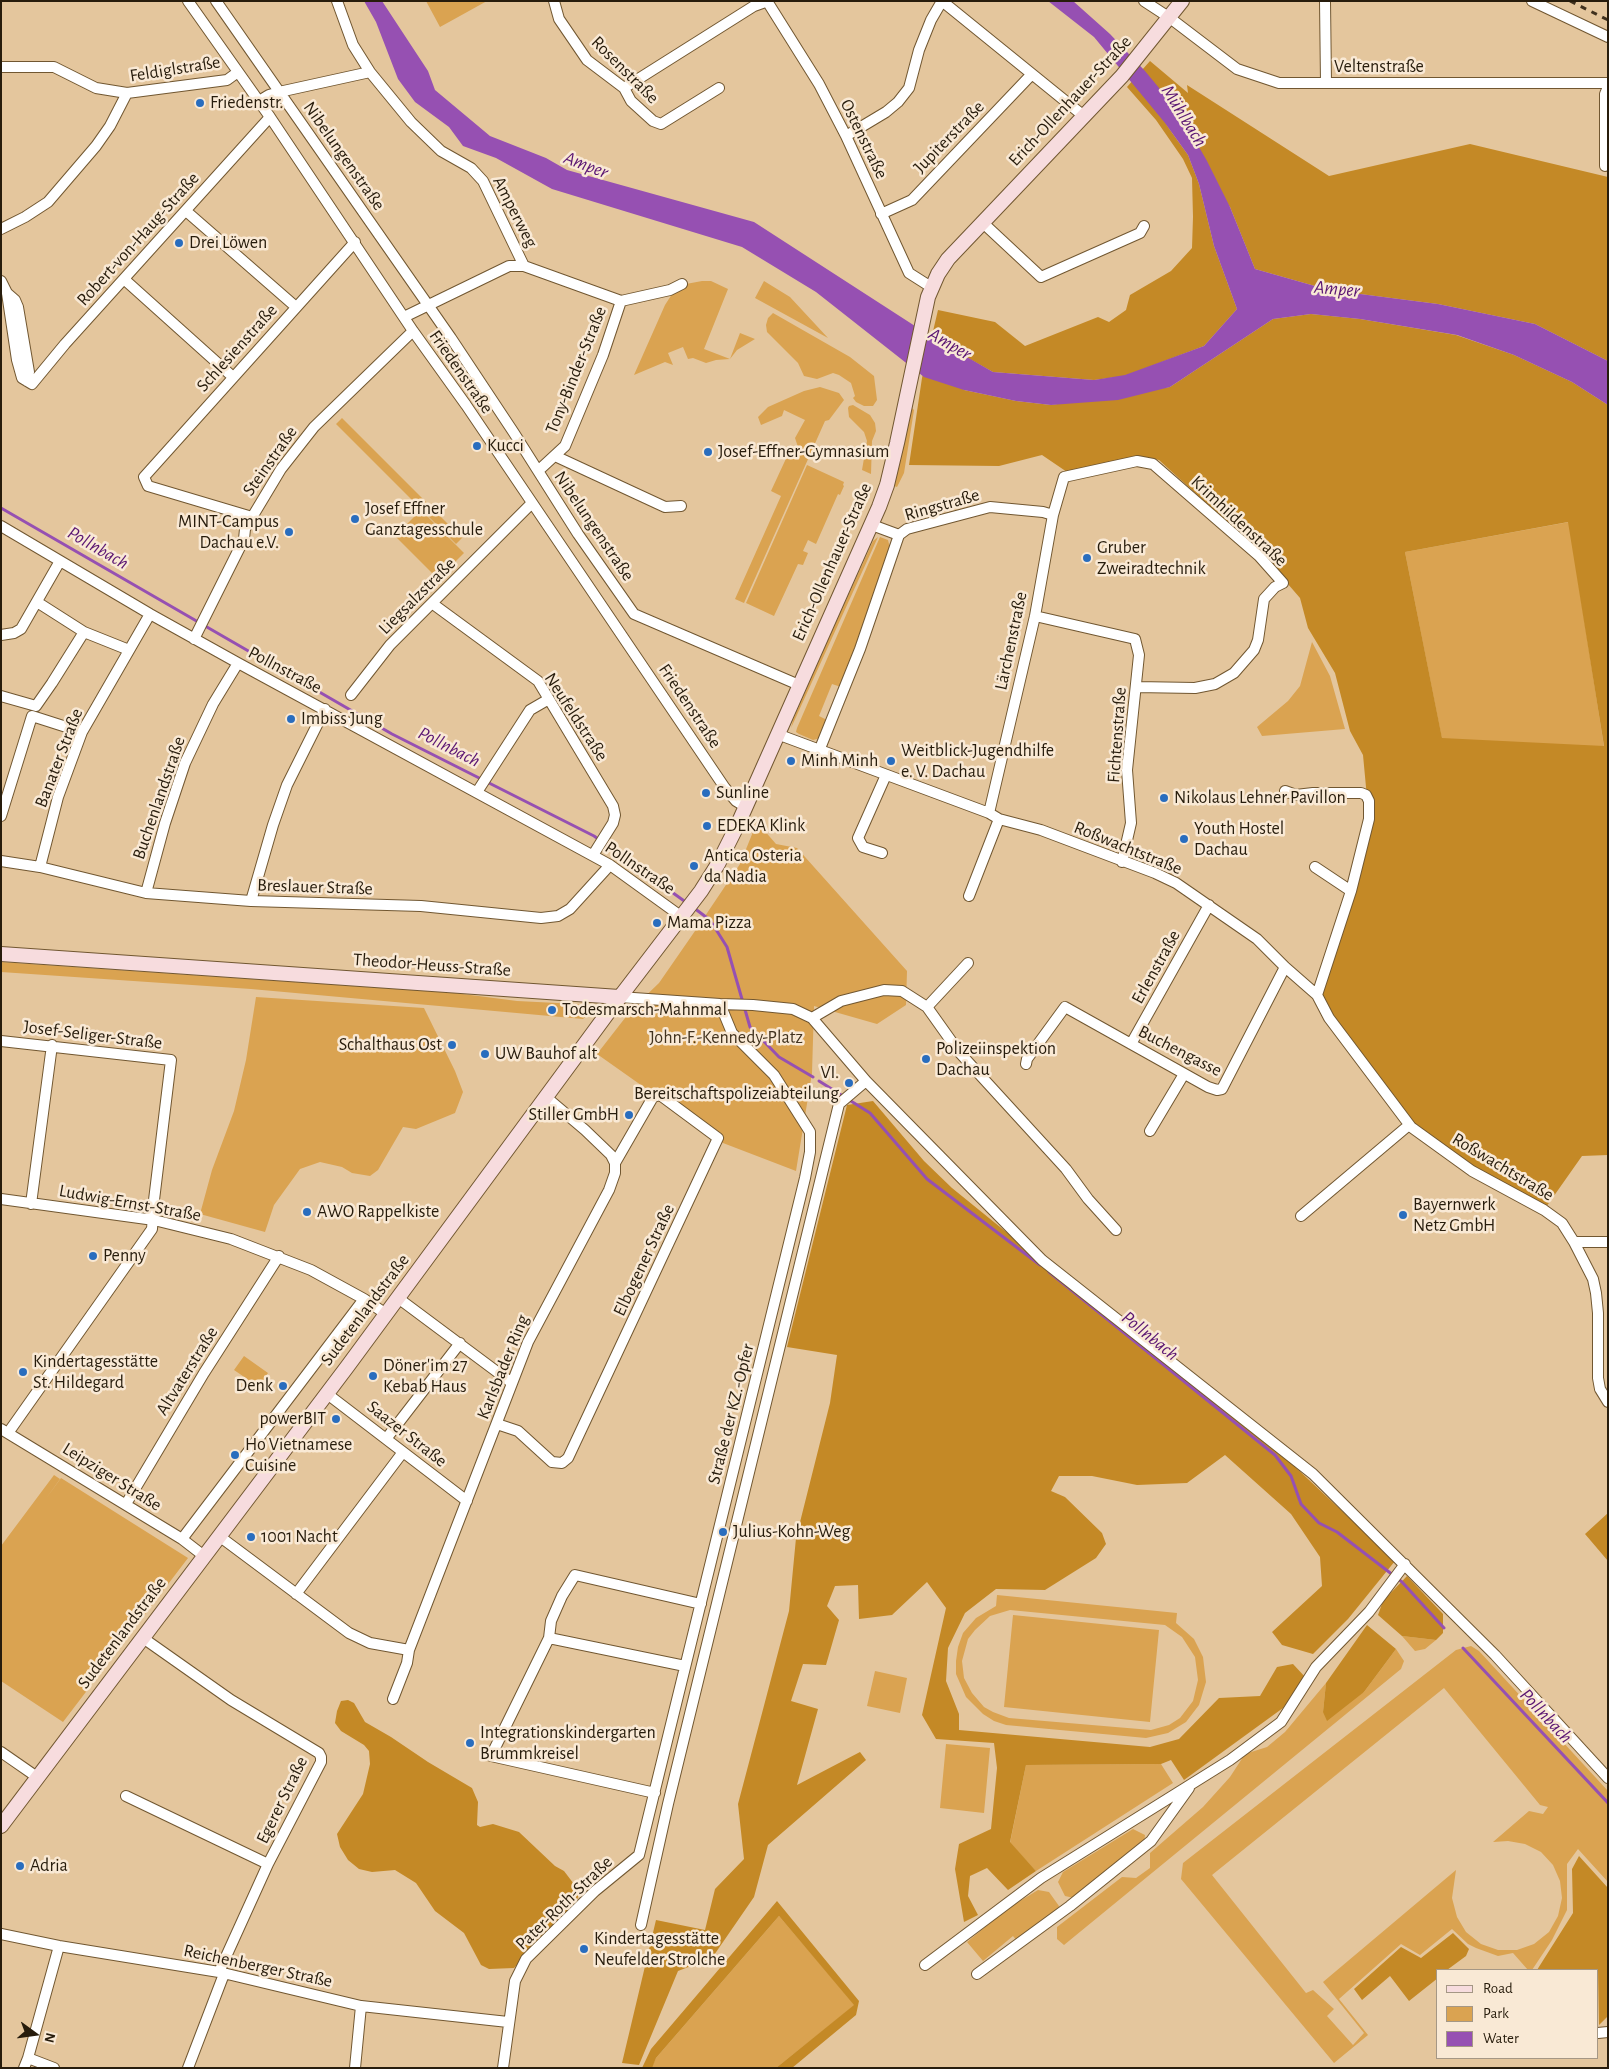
<!DOCTYPE html>
<html>
<head>
<meta charset="utf-8">
<style>
  body { margin:0 }
  #map { position:relative; width:1609px; height:2069px; overflow:hidden; background:#e4c69d; font-family:"Alegreya Sans",sans-serif }
  canvas { display:block }
  .frame { position:absolute; inset:0; border:2px solid #271c0c; pointer-events:none }
  .legend { position:absolute; left:1436px; top:1969px; width:162px; height:90px; box-sizing:border-box; background:#f9e9d5; border:1px solid #a59785; margin:0; padding:6px 9px; list-style:none; font-size:15px; color:#271c0c }
  .legend li { display:flex; align-items:center; gap:10px; height:25px }
  .legend b { width:25px; border:1px solid #a59785 }
  .north { position:absolute; left:10px; top:2009px; width:50px; height:50px; -webkit-text-stroke:4px #f9e9d5; paint-order:stroke; rotate:104deg; font-size:14px; font-weight:700; line-height:20px; text-align:center; color:#271c0c }
  .north::after { content:''; display:block; margin:auto; width:18px; height:22px; background:#271c0c; clip-path:polygon(50% 0,100% 100%,50% 72%,0 100%) }
</style>
</head>
<body>
<div id="map">
<canvas width="1609" height="2069"></canvas>
<div class="frame"></div>
<ul class="legend">
<li><b style="height:6px;background:#f7dcde"></b>Road</li>
<li><b style="height:14px;background:#daa351"></b>Park</li>
<li><b style="height:14px;background:#9650b2"></b>Water</li>
</ul>
<div class="north">N</div>
</div>
<script>
const ctx = document.querySelector('canvas').getContext('2d');
ctx.lineJoin = 'round';
function fillPath(path, color) { ctx.fillStyle = color; ctx.fill(path, 'evenodd'); }
const toPath = rows => new Path2D(rows.map(r => 'M' + r).join(''));
function trace(path, color, width, dash) { ctx.strokeStyle = color; ctx.lineWidth = width; ctx.lineCap = dash ? 'butt' : 'round'; ctx.setLineDash(dash || []); ctx.stroke(path); }
function drawText(font, color, halo, rows, align = 'center') {
  ctx.font = font + ' "Alegreya Sans",sans-serif'; ctx.lineWidth = 5; ctx.setLineDash([]); ctx.textBaseline = 'middle'; ctx.strokeStyle = halo; ctx.fillStyle = color; for (const [text, x, y, turn = 0] of rows) {
    ctx.save(); ctx.translate(x, y); ctx.rotate((+turn || 0) * Math.PI / 180); ctx.textAlign = isNaN(turn) ? turn : align; if (halo) ctx.strokeText(text, 0, 0); ctx.fillText(text, 0, 0); ctx.restore();
  }
}
const green = toPath([
  [426,1,487,1,440,27],
  [702,281,711,281,728,289,704,349,730,359,740,333,755,339,737,350,730,359,716,360,706,363,693,358,688,359,683,347,668,353,673,365,665,362,634,375,665,305,674,291,686,284],
  [764,281,790,297,828,338,755,298],
  [773,313,850,357,874,376,877,400,873,406,864,406,856,402,853,398,855,396,851,383,839,375,833,373,817,379,804,376,798,363,767,332,766,325,768,318],
  [820,387,839,393,844,400,829,420,825,421,744,603,735,599,781,496,771,491,790,450,798,447,795,438,805,420,784,410,782,416,761,425,758,417,768,407,804,391],
  [853,405,870,415,875,423,876,431,872,441,871,474,862,470,867,441,864,432,849,417,848,408,849,406],
  [912,408,914,410,904,473,897,487,894,486],
  [342,418,462,538,456,544,336,424],
  [807,465,844,482,843,485,844,486,840,495,838,494,816,544,808,540,803,551,808,553,803,565,798,564,774,616,746,603],
  [421,510,464,553,438,579,395,536],
  [1569,522,1604,747,1442,739,1405,552],
  [878,537,791,728,793,720,828,640,873,541],
  [880,537,888,540,890,548,841,687,832,684,819,716,827,720,821,736,817,739,813,740,799,734,796,732,797,728],
  [1312,642,1330,676,1345,729,1262,736,1257,727,1288,701,1300,686],
  [757,822,776,844,797,848,907,971,906,1005,877,1024,814,1006,812,1073,796,1171,723,1143,597,1054,632,1009,659,983,695,931,740,864],
  [1,962,455,993,517,1001,577,1004,582,1006,588,1014,583,1019,251,989,1,972],
  [256,997,424,1008,455,1071,463,1092,455,1113,416,1129,403,1127,378,1170,370,1176,352,1173,342,1167,320,1162,300,1169,274,1205,265,1232,200,1214,212,1170,234,1111,246,1060],
  [244,1356,268,1373,259,1387,234,1370],
  [54,1475,60,1479,45,1500,61,1478,188,1558,63,1722,1,1681,1,1546],
  [997,1595,1177,1613,1176,1623,1194,1639,1203,1657,1206,1682,1199,1705,1186,1722,1168,1733,1146,1738,1006,1725,994,1721,983,1714,966,1697,956,1674,956,1661,958,1647,963,1633,976,1618,996,1606],
  [1010,1610,1165,1625,1182,1637,1195,1657,1198,1680,1193,1701,1180,1718,1169,1725,1151,1730,1009,1718,993,1712,984,1707,972,1693,964,1678,962,1661,968,1639,975,1630,990,1616],
  [1013,1615,1159,1630,1150,1722,1004,1707],
  [1402,1636,1436,1640,1425,1649,1415,1651],
  [1471,1646,1479,1651,1608,1791,1608,1882,1578,1849,1567,1864,1567,1910,1552,1940,1532,1970,1528,1970,1513,1953,1498,1956,1476,1948,1468,1944,1452,1929,1420,1955,1401,1944,1339,1999,1368,2035,1334,2063,1181,1879,1183,1863,1456,1650],
  [1444,1688,1540,1805,1548,1807,1543,1814,1529,1811,1493,1842,1508,1841,1525,1844,1541,1852,1553,1865,1560,1881,1562,1898,1558,1916,1549,1932,1534,1944,1517,1950,1498,1950,1481,1944,1466,1932,1457,1917,1452,1898,1456,1870,1323,1982,1364,2033,1353,2045,1327,2016,1334,2009,1313,1990,1306,1993,1212,1875],
  [1396,1649,1404,1661,1401,1669,1064,1945,1057,1939,1057,1927,1122,1877,1136,1878,1150,1868,1150,1853,1203,1807,1230,1777,1245,1754,1267,1747,1285,1732,1326,1683,1323,1712,1364,1692],
  [875,1671,907,1678,900,1713,867,1706],
  [946,1744,990,1748,984,1813,940,1808],
  [1161,1764,1173,1783,1036,1871,1010,1843,1026,1765],
  [1133,1829,1145,1835,1144,1843,1074,1898,1065,1896,1058,1882,1063,1872],
  [1038,1890,1049,1892,1059,1906,1057,1912,1017,1941,1013,1936,983,1961,967,1942,1007,1909],
  [779,1916,855,2005,776,2068,651,2068,656,2058]
]);
const forest = toPath([
  [1150,61,1188,93,1187,85,1329,176,1470,144,1608,177,1608,361,1535,324,1438,304,1329,290,1255,269,1230,207,1165,123,1188,155,1199,184,1214,246,1237,309,1204,346,1125,376,1094,380,993,372,932,338,964,390,1016,401,1051,405,1170,387,1273,319,1311,314,1360,319,1456,335,1514,355,1572,382,1608,405,1608,1155,1582,1156,1544,1210,1411,1127,1317,995,1369,819,1363,755,1350,731,1335,673,1308,628,1300,598,1262,554,1159,460,1138,456,1067,472,1042,455,999,466,909,465,922,378,938,310,995,322,1025,346,1098,317,1109,322,1126,310,1130,295,1171,271,1192,248,1193,217,1192,178,1183,159,1156,120,1127,87],
  [1568,522,1604,746,1442,738,1405,552],
  [873,1101,924,1161,952,1188,1291,1463,1395,1561,1348,1619,1313,1654,1282,1645,1272,1632,1322,1586,1320,1557,1291,1514,1225,1455,1187,1483,1137,1485,1092,1476,1059,1476,1051,1491,1065,1497,1102,1533,1106,1544,1096,1558,1045,1590,996,1589,965,1613,948,1648,946,1681,959,1714,959,1730,1150,1747,1179,1739,1219,1698,1260,1696,1277,1667,1293,1664,1306,1678,1283,1708,1184,1780,1171,1760,1161,1764,1026,1765,1010,1842,1036,1871,1008,1890,987,1868,970,1876,968,1896,978,1915,964,1922,955,1869,959,1844,991,1829,997,1768,994,1743,936,1739,922,1715,946,1608,927,1582,892,1615,859,1619,858,1585,835,1586,827,1606,839,1620,826,1665,803,1664,791,1701,818,1709,797,1785,860,1752,866,1760,768,1845,754,1897,712,1958,678,1971,639,2065,622,2063,656,1920,705,1930,715,1889,744,1859,738,1804,789,1611,796,1538,830,1403,837,1355,787,1347,847,1105],
  [1608,1513,1608,1561,1585,1534],
  [1407,1576,1443,1614,1443,1633,1436,1640,1402,1636,1378,1615,1383,1601],
  [1367,1625,1396,1649,1364,1692,1327,1721,1323,1712,1326,1683],
  [348,1700,354,1703,365,1722,391,1737,428,1762,472,1788,478,1802,477,1825,480,1827,493,1824,519,1832,555,1866,564,1871,580,1892,576,1902,514,1968,489,1969,481,1965,464,1933,435,1911,416,1883,395,1870,372,1872,359,1869,348,1860,340,1847,337,1834,363,1794,370,1764,369,1751,364,1745,341,1731,335,1723,337,1711,341,1701],
  [1579,1856,1608,1888,1608,2016,1599,2025,1598,1970,1537,1970,1573,1913,1572,1869],
  [777,1901,859,2001,856,2015,792,2068,776,2068,854,2005,779,1916,656,2058,652,2068,642,2068,651,2049],
  [1453,1933,1469,1949,1466,1956,1447,1970,1438,1970,1438,1978,1409,2001,1390,1976,1362,2000,1354,1989,1401,1947,1421,1958]
]);
const water = toPath([
  [364,1,382,1,428,71,435,90,490,136,546,158,567,170,754,222,932,337,993,372,1094,380,1125,375,1204,346,1237,309,1214,246,1199,184,1188,155,1165,123,1094,37,1048,1,1073,1,1110,34,1145,71,1179,112,1207,161,1230,207,1255,269,1329,290,1438,304,1535,324,1608,361,1608,405,1572,382,1514,355,1457,335,1360,319,1311,314,1273,319,1170,387,1118,400,1051,405,1016,401,964,390,924,377,816,292,742,247,552,189,496,158,463,146,449,127,415,102,398,79,376,22]
]);
const stream = toPath([
  [1,508,392,734,594,836,687,903],
  [694,908,710,920,727,947,750,1027,779,1057,813,1077],
  [819,1081,870,1113,927,1179,1040,1265],
  [1049,1272,1275,1455,1291,1476,1301,1504,1319,1523,1337,1532,1402,1582,1444,1628],
  [1463,1648,1608,1803]
]);
const street = toPath([
  [188,1,270,117,413,331,466,405,725,788,736,801,746,807],
  [216,1,451,338,514,433,578,534,634,614,799,685],
  [337,1,353,45,370,72,411,122,441,151,471,168,483,181,524,266,621,301,670,290,682,284],
  [554,1,559,19,587,60,624,88,631,101,653,121,661,124,719,88],
  [767,1,819,84,846,136,909,273,931,287],
  [942,1,1085,117],
  [1144,1,1170,18,1237,69,1279,83,1608,83],
  [1325,1,1326,83],
  [1532,1,1608,37],
  [1,67,54,67,96,88,127,93,227,80,238,72],
  [624,88,754,6,768,1],
  [259,101,269,95,279,92,370,72],
  [846,136,886,112,898,102,909,88,919,50,931,20,942,1],
  [1605,166,1605,94,1608,87],
  [186,211,296,307],
  [881,214,912,200,1032,74],
  [982,222,1041,277,1140,233,1144,226],
  [1,229,25,217,48,202,96,146,110,126,127,93],
  [125,280,233,377],
  [1,281,7,293,17,360,22,378,32,384,65,344,270,117],
  [7,293,15,300,18,307,29,372,27,381],
  [404,317,509,266,524,266],
  [555,456,665,507,681,506],
  [538,471,565,446,603,355,621,301],
  [252,517,148,486,144,477,355,242],
  [872,525,899,535,907,529,990,507,1043,512,1053,515],
  [1,526,150,614,238,663,610,865,682,917],
  [37,602,84,632,129,650],
  [433,604,538,681,613,806,615,815,613,823,593,855],
  [1035,616,1135,639,1139,655,1127,770,1131,823,1122,862],
  [1,635,14,633,21,629,60,561],
  [194,639,244,539,245,529,281,469,314,427,413,331],
  [351,695,390,645,532,503],
  [1,696,36,706,52,683,84,632],
  [777,734,989,813,999,819,1041,830,1155,873,1176,883,1257,939,1285,967,1317,995,1329,1018,1411,1127,1472,1171,1544,1210,1562,1223,1574,1242,1608,1242],
  [819,751,860,649,899,535],
  [1285,791,1296,795,1313,793,1361,793,1366,795,1369,801,1369,819,1351,891,1317,995],
  [477,792,530,710,549,699],
  [989,813,1035,616,1053,515,1064,477,1137,461,1153,464,1259,556,1283,583,1275,587,1264,599,1258,640,1254,650,1234,673,1215,684,1195,688,1136,687],
  [1,816,32,716,82,732],
  [882,853,863,847,858,838,886,775],
  [1,861,40,867,146,893,251,901,421,906,541,918,558,916,570,909,610,865],
  [40,867,58,797,82,732,150,614],
  [1315,867,1351,891],
  [146,893,165,823,185,763,213,704,238,663],
  [969,896,999,819],
  [251,901,273,825,287,785,325,709],
  [619,997,720,1004,753,1005,793,1009,812,1018,866,1081,1042,1260,1313,1474,1495,1655,1608,1778],
  [927,1007,968,963],
  [812,1018,841,1001,884,990,902,991,927,1007,959,1052,1066,1169,1088,1199,1116,1230],
  [1,1041,171,1060,154,1200,152,1229,8,1433],
  [1131,1044,1209,905],
  [1026,1064,1027,1059,1065,1007,1208,1087,1217,1090,1222,1089,1285,967],
  [1150,1131,1184,1074],
  [1,1199,154,1220,231,1239,311,1270,364,1299,386,1314],
  [31,1204,52,1045],
  [1301,1216,1409,1125],
  [1574,1242,1593,1279,1596,1293,1598,1313,1598,1378,1600,1389,1608,1402],
  [398,1298,512,1383],
  [326,1393,467,1501],
  [497,1424,518,1431,552,1462,562,1463,568,1458,718,1138,660,1095,653,1097,615,1163],
  [1,1429,182,1539,204,1556],
  [386,1439,460,1343],
  [126,1504,204,1373,279,1256],
  [219,1536,349,1633,370,1643,409,1650,528,1342,609,1190,615,1173,615,1163,611,1155,585,1130,546,1097],
  [182,1539,364,1299],
  [296,1594,403,1452],
  [143,1638,231,1700,319,1753,321,1757,321,1762,268,1864,219,1972],
  [549,1638,685,1666],
  [393,1699,407,1663,409,1650],
  [1,1752,37,1777],
  [655,1793,491,1756,549,1638,551,1621,562,1596,575,1575,701,1604],
  [126,1796,268,1864],
  [641,1925,668,1804,839,1104,866,1081],
  [1,1934,59,1946,219,1972,361,2006,508,2022],
  [925,1965,1041,1878,1230,1760,1281,1722,1316,1667,1369,1612,1405,1564],
  [977,1974,1070,1906,1151,1841,1189,1788],
  [1598,2033,1608,2032],
  [28,2058,54,2068],
  [24,2068,28,2058,59,1946],
  [188,2068,224,1974],
  [355,2068,361,2006],
  [503,2068,515,1981,526,1959,595,1891,639,1855,805,1178,810,1152,810,1132,774,1075,732,1033,720,1004]
]);
const secondary = toPath([
  [1,954,619,997],
  [1,1826,347,1367,607,1014,701,891,718,864,738,824,879,507,887,485,897,443,928,297,938,274,948,259,1122,76,1182,1]
]);
const rail = toPath([
  [1570,1,1608,20]
]);
const markers = [
  [200,103,5,"#296dbe"],
  [179,243,5,"#296dbe"],
  [477,446,5,"#296dbe"],
  [708,452,5,"#296dbe"],
  [355,519,5,"#296dbe"],
  [289,532,5,"#296dbe"],
  [1087,558,5,"#296dbe"],
  [291,719,5,"#296dbe"],
  [791,761,5,"#296dbe"],
  [891,761,5,"#296dbe"],
  [706,793,5,"#296dbe"],
  [1164,798,5,"#296dbe"],
  [707,826,5,"#296dbe"],
  [1184,839,5,"#296dbe"],
  [694,866,5,"#296dbe"],
  [657,923,5,"#296dbe"],
  [552,1010,5,"#296dbe"],
  [452,1045,5,"#296dbe"],
  [485,1054,5,"#296dbe"],
  [926,1059,5,"#296dbe"],
  [849,1083,5,"#296dbe"],
  [629,1115,5,"#296dbe"],
  [307,1212,5,"#296dbe"],
  [1403,1215,5,"#296dbe"],
  [93,1256,5,"#296dbe"],
  [23,1372,5,"#296dbe"],
  [373,1376,5,"#296dbe"],
  [283,1386,5,"#296dbe"],
  [336,1419,5,"#296dbe"],
  [235,1455,5,"#296dbe"],
  [723,1532,5,"#296dbe"],
  [251,1537,5,"#296dbe"],
  [470,1743,5,"#296dbe"],
  [20,1866,5,"#296dbe"],
  [584,1949,5,"#296dbe"]
];
const streetNames = [
  ["Veltenstraße",1379,67],
  ["Feldiglstraße",175,69,-9],
  ["Rosenstraße",625,70,45],
  ["Erich-Ollenhauer-Straße",1070,101,-47],
  ["Jupiterstraße",949,137,-46],
  ["Ostenstraße",864,139,64],
  ["Nibelungenstraße",344,156,55],
  ["Amperweg",515,212,63],
  ["Robert-von-Haug-Straße",138,239,-48],
  ["Schlesienstraße",237,348,-48],
  ["Tony-Binder-Straße",576,370,-68],
  ["Friedenstraße",461,372,55],
  ["Steinstraße",270,461,-55],
  ["Ringstraße",942,505,-16],
  ["Krimhildenstraße",1239,521,43],
  ["Nibelungenstraße",594,526,56],
  ["Erich-Ollenhauer-Straße",832,562,-66],
  ["Liegsalzstraße",417,596,-45],
  ["Lärchenstraße",1011,641,-78],
  ["Pollnstraße",285,670,28],
  ["Friedenstraße",690,706,56],
  ["Neufeldstraße",576,717,57],
  ["Fichtenstraße",1117,735,-86],
  ["Banater Straße",59,758,-69],
  ["Buchenlandstraße",159,798,-71],
  ["Roßwachtstraße",1128,848,22],
  ["Pollnstraße",640,868,34],
  ["Breslauer Straße",315,887,2],
  ["Theodor-Heuss-Straße",432,965,4],
  ["Erlenstraße",1156,967,-61],
  ["Josef-Seliger-Straße",93,1035,7],
  ["Buchengasse",1180,1051,27],
  ["Roßwachtstraße",1503,1167,31],
  ["Ludwig-Ernst-Straße",130,1203,10],
  ["Elbogener Straße",644,1260,-65],
  ["Sudetenlandstraße",365,1310,-53],
  ["Karlsbader Ring",503,1367,-68],
  ["Altvaterstraße",187,1371,-58],
  ["Straße der KZ.-Opfer",731,1414,-76],
  ["Saazer Straße",407,1434,38],
  ["Leipziger Straße",112,1477,32],
  ["Sudetenlandstraße",122,1633,-53],
  ["Egerer Straße",282,1800,-64],
  ["Pater-Roth-Straße",564,1903,-44],
  ["Reichenberger Straße",258,1966,12]
];
const poiNames = [
  ["Friedenstr.",210,103],
  ["Drei Löwen",189,243],
  ["Kucci",487,446],
  ["Josef-Effner-Gymnasium",718,452],
  ["Josef Effner",365,509],
  ["Ganztagesschule",365,530],
  ["MINT-Campus",279,522,"right"],
  ["Dachau e.V.",279,543,"right"],
  ["Gruber",1097,548],
  ["Zweiradtechnik",1097,569],
  ["Imbiss Jung",301,719],
  ["Weitblick-Jugendhilfe",901,751],
  ["e. V. Dachau",901,772],
  ["Minh Minh",801,761],
  ["Sunline",716,793],
  ["Nikolaus Lehner Pavillon",1174,798],
  ["EDEKA Klink",717,826],
  ["Youth Hostel",1194,829],
  ["Dachau",1194,850],
  ["Antica Osteria",704,856],
  ["da Nadia",704,877],
  ["Mama Pizza",667,923],
  ["Todesmarsch-Mahnmal",562,1010],
  ["Schalthaus Ost",442,1045,"right"],
  ["Polizeiinspektion",936,1049],
  ["Dachau",936,1070],
  ["UW Bauhof alt",495,1054],
  ["VI.",839,1073,"right"],
  ["Bereitschaftspolizeiabteilung",839,1094,"right"],
  ["Stiller GmbH",619,1115,"right"],
  ["Bayernwerk",1413,1205],
  ["Netz GmbH",1413,1226],
  ["AWO Rappelkiste",317,1212],
  ["Penny",103,1256],
  ["Kindertagesstätte",33,1362],
  ["St. Hildegard",33,1383],
  ["Döner'im 27",383,1366],
  ["Kebab Haus",383,1387],
  ["Denk",273,1386,"right"],
  ["powerBIT",326,1419,"right"],
  ["Ho Vietnamese",245,1445],
  ["Cuisine",245,1466],
  ["Julius-Kohn-Weg",733,1532],
  ["1001 Nacht",261,1537],
  ["Integrationskindergarten",480,1733],
  ["Brummkreisel",480,1754],
  ["Adria",30,1866],
  ["Kindertagesstätte",594,1939],
  ["Neufelder Strolche",594,1960]
];
const parkNames = [
  ["John-F.-Kennedy-Platz",726,1038]
];
const waterNames = [
  ["Mühlbach",1184,116,58],
  ["Amper",586,165,21],
  ["Amper",1337,289,5],
  ["Amper",950,344,30],
  ["Pollnbach",98,548,30],
  ["Pollnbach",449,747,27],
  ["Pollnbach",1150,1336,39],
  ["Pollnbach",1546,1716,47]
];
fillPath(green, '#daa351');
fillPath(forest, '#c48926');
fillPath(water, '#9650b2');
trace(stream, '#9650b2', 3);
trace(street, '#715731', 12);
trace(secondary, '#715731', 16);
trace(street, '#fff', 10);
trace(secondary, '#f7dcde', 14);
trace(rail, '#3f311e', 3, [6, 6]);
for (const [x, y, r, color] of markers) { const dot = new Path2D(); dot.arc(x, y, r, 0, 2 * Math.PI); ctx.fillStyle = color; ctx.fill(dot); trace(dot, '#f9e9d5', 2); }
drawText('18px', '#271c0c', '#f9e9d5', streetNames);
drawText('18px', '#271c0c', '#f9e9d5', poiNames, 'left');
drawText('18px', '#42331f', '#f9e9d5', parkNames);
drawText('italic 19px', '#5a1572', '#f9e9d5', waterNames);
</script>
</body>
</html>
